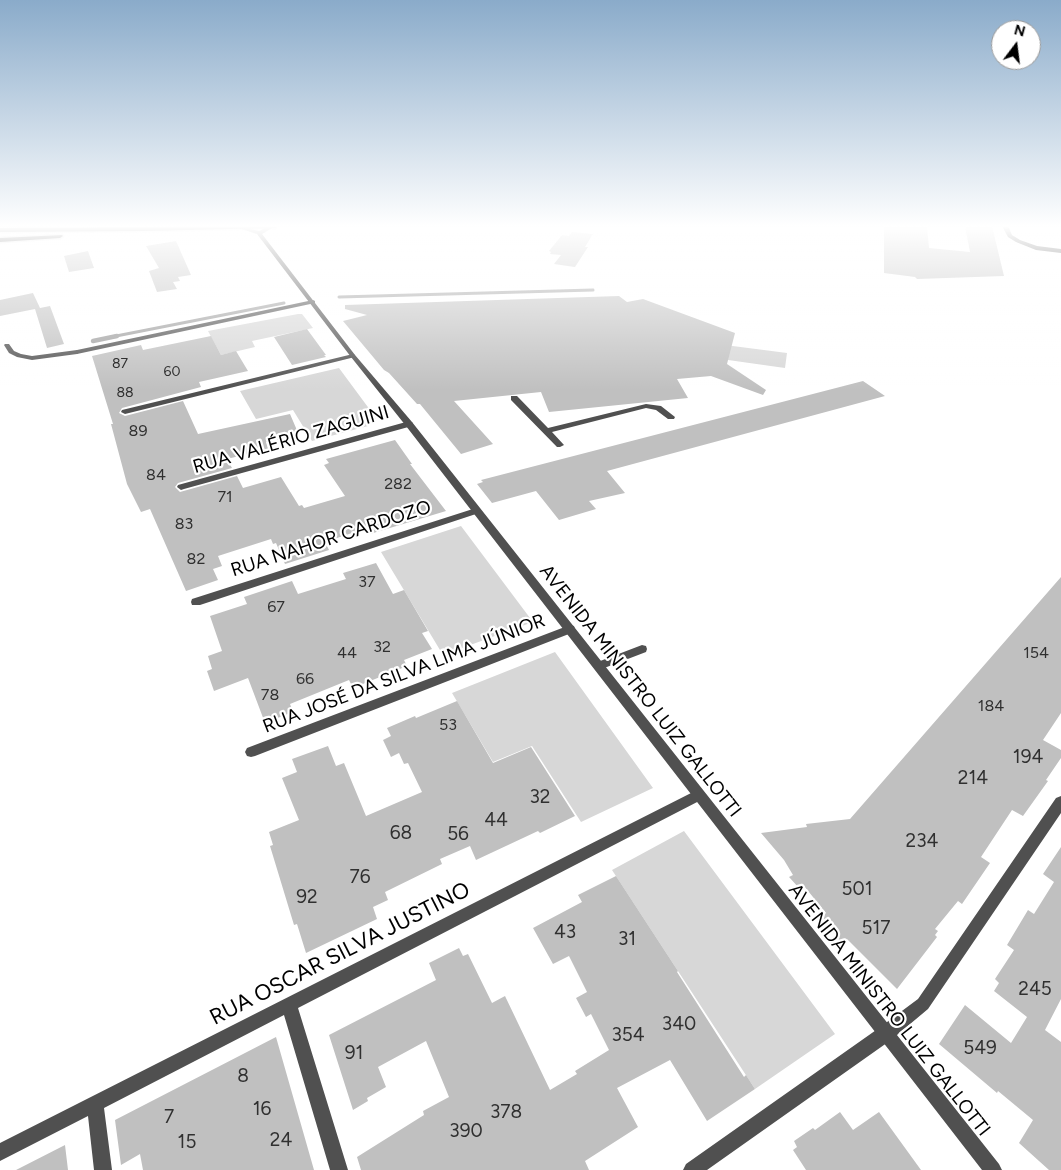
<!DOCTYPE html>
<html>
<head>
<meta charset="utf-8">
<style>
  body { margin:0 }
  #map { position:relative; width:1061px; height:1170px; overflow:hidden; background:#fff; font-family:Figtree,sans-serif }
  canvas { display:block }
  .north { position:absolute; left:991px; top:20px; width:50px; height:50px; box-sizing:border-box; background:#fff; border:1px solid #999; border-radius:50%; rotate:15deg; font-size:14px; font-weight:700; line-height:20px; text-align:center; color:#000 }
  .north::after { content:''; display:block; margin:auto; width:18px; height:22px; background:#000; clip-path:polygon(50% 0,100% 100%,50% 72%,0 100%) }
</style>
</head>
<body>
<div id="map">
<canvas width="1061" height="1170"></canvas>
<div class="north">N</div>
</div>
<script>
const ctx = document.querySelector('canvas').getContext('2d');
ctx.lineJoin = 'round';
function fillPath(path, color) { ctx.fillStyle = color; ctx.fill(path, 'evenodd'); }
const toPath = rows => new Path2D(rows.map(r => 'M' + r).join(''));
function trace(path, color, width, dash) { ctx.strokeStyle = color; ctx.lineWidth = width; ctx.lineCap = dash ? 'butt' : 'round'; ctx.setLineDash(dash || []); ctx.stroke(path); }
function drawText(font, color, halo, rows, align = 'center') {
  ctx.font = font + ' Figtree,sans-serif'; ctx.lineWidth = 4.5; ctx.setLineDash([]); ctx.textBaseline = 'middle'; ctx.strokeStyle = halo; ctx.fillStyle = color; for (const [text, x, y, turn = 0] of rows) {
    ctx.save(); ctx.translate(x, y); ctx.rotate((+turn || 0) * Math.PI / 180); ctx.textAlign = isNaN(turn) ? turn : align; if (halo) ctx.strokeText(text, 0, 0); ctx.fillText(text, 0, 0); ctx.restore();
  }
}
const green = toPath([
  [298,314,302,314,313,328,252,341,255,347,221,355,208,331],
  [725,345,787,353,785,368,721,359],
  [339,368,376,418,368,426,312,441,293,410,256,419,240,391],
  [461,526,533,622,443,655,381,552],
  [555,652,653,788,581,822,532,746,493,762,452,693],
  [684,831,835,1034,755,1089,612,870]
]);
const streamFar1 = toPath([
  [339,297,593,290],
  [111,337,284,303]
]);
const stream = toPath([
  [93,341,117,336]
]);
const building = toPath([
  [884,226,927,226,929,248,970,252,965,226,992,226,1004,276,917,279,915,277,884,273],
  [572,232,593,234,585,247,588,247,575,267,554,264,561,255,550,254,551,252,549,251,562,235,569,236],
  [176,241,191,275,178,277,180,281,173,282,177,289,157,292,149,271,159,268,146,246],
  [88,251,94,268,69,272,64,256],
  [33,293,40,308,0,316,0,300],
  [619,296,627,302,643,299,735,333,727,364,766,390,763,395,711,376,677,379,688,398,549,412,541,392,454,401,493,444,461,454,420,404,417,404,389,373,384,370,343,321,367,315,345,309,345,305],
  [50,306,64,344,47,348,35,309],
  [307,329,326,355,324,355,326,357,292,365,274,337],
  [211,336,221,355,236,351,248,371,199,382,201,387,122,408,119,413,125,416,183,401,198,434,290,414,299,435,266,442,268,449,227,459,232,468,178,483,175,487,180,492,237,476,243,488,281,477,299,506,302,505,304,508,345,496,324,465,329,463,326,459,395,440,412,464,410,464,446,511,370,534,367,528,325,542,329,550,285,564,276,543,273,544,271,539,218,556,222,566,213,569,218,580,186,591,150,509,141,512,127,484,111,424,113,424,92,356,141,345,143,350],
  [863,381,885,396,607,471,625,493,589,501,596,509,559,520,536,491,492,503,477,484,483,482,481,480],
  [376,563,393,594,404,590,428,631,422,633,432,649,404,660,407,666,353,688,349,680,290,704,293,712,265,723,248,678,214,691,207,671,212,669,208,656,222,651,210,616,247,604,244,597,292,581,298,594,346,579,343,573],
  [1061,577,1061,713,1043,740,1061,750,1061,758,1046,780,1048,781,1023,816,1012,810,981,857,990,863,962,904,958,901,935,929,938,931,935,935,937,937,897,989,847,939,842,944,821,916,826,913,804,886,799,888,789,877,793,875,784,860,761,833,807,827,806,824,850,819],
  [457,701,493,763,531,747,575,816,540,833,538,831,476,860,470,846,440,859,442,864,385,892,388,900,373,907,377,919,306,953,297,924,294,925,270,846,273,845,269,832,299,820,282,778,297,772,292,759,328,746,336,766,344,763,366,816,422,792,408,763,404,764,399,753,391,757,383,740,391,736,387,728,415,716,416,718],
  [1061,847,1061,999,1045,1030,1061,1042,1061,1170,1049,1170,1019,1143,1033,1120,998,1091,997,1093,939,1044,965,1005,1011,1043,1027,1017,994,991,999,983,995,979,1014,950,1007,945,1028,910,1034,914,1054,882,1043,874],
  [616,876,678,971,677,972,744,1077,746,1075,755,1089,707,1121,670,1060,617,1088,638,1127,585,1161,589,1170,361,1170,357,1157,424,1115,423,1111,449,1097,426,1041,378,1067,386,1087,367,1098,368,1101,353,1110,329,1035,436,980,429,963,459,948,463,956,468,954,492,1003,505,996,550,1090,577,1074,575,1071,609,1050,591,1014,586,1017,576,998,587,992,569,956,553,964,533,928,582,902,578,895],
  [276,1037,314,1170,143,1170,140,1154,121,1165,115,1120],
  [840,1112,853,1130,879,1112,921,1170,806,1170,793,1150,797,1147,794,1141,813,1128,815,1130],
  [65,1145,68,1170,16,1170]
]);
const service = toPath([
  [5,344,9,344,14,351,21,354,32,356,77,350,80,352,77,354,32,360,17,357,9,353,4,345,5,344],
  [511,396,517,396,548,428,646,404,661,406,675,417,674,419,668,419,656,410,646,408,552,432,564,445,560,447,557,447,511,400,511,396],
  [642,645,646,646,647,649,646,652,599,670,595,669,593,666,595,663,642,645]
]);
const minor = toPath([
  [313,300,315,301,315,303,77,354,74,352,77,350,313,300],
  [353,354,355,355,355,357,125,414,121,412,122,410,353,354],
  [406,422,412,422,413,424,412,426,184,489,181,490,177,487,178,485,406,422],
  [476,508,479,509,481,511,479,513,200,605,192,605,191,602,192,599,476,508],
  [570,625,574,626,575,629,574,632,255,756,251,757,247,756,245,752,247,748,570,625],
  [699,789,703,791,705,795,703,799,298,1008,348,1170,330,1170,284,1015,104,1108,112,1170,94,1170,88,1116,0,1161,0,1143,699,789],
  [1061,796,1061,813,928,1009,891,1040,707,1170,683,1170,686,1164,879,1028,918,999,1056,798,1061,796]
]);
const tertiary = toPath([
  [238,226,259,231,269,226,276,226,262,234,355,355,412,422,999,1164,1002,1170,982,1170,406,426,351,357,257,234,238,228,238,226]
]);
const secondary = toPath([
  [1002,226,1008,226,1012,235,1020,240,1037,246,1061,249,1061,253,1036,250,1016,242,1008,237,1002,226]
]);
const primary = toPath([
  [279,226,276,228,143,231,0,232,0,228,279,226],
  [62,235,63,236,60,238,0,242,0,238,62,235]
]);
const farNumbernames = [
  ["87",120,364],
  ["60",172,372],
  ["88",125,393]
];
const numberNames = [
  ["89",138,431],
  ["84",156,475],
  ["282",398,484],
  ["71",225,497],
  ["83",184,524],
  ["82",196,559],
  ["37",367,582],
  ["67",276,607],
  ["32",382,647],
  ["44",347,653],
  ["154",1036,653],
  ["66",305,679],
  ["78",270,695],
  ["184",991,706],
  ["53",448,725]
];
const streetNames = [
  ["RUA VALÉRIO ZAGUINI",291,440,-16],
  ["RUA NAHOR CARDOZO",331,539,-18],
  ["RUA JOSÉ DA SILVA LIMA JÚNIOR",404,674,-21],
  ["AVENIDA MINISTRO LUIZ GALLOTTI",640,691,52],
  ["AVENIDA MINISTRO LUIZ GALLOTTI",889,1010,52]
];
const nearNumbernames = [
  ["194",1028,757],
  ["214",973,778],
  ["32",540,797],
  ["44",496,820],
  ["68",401,833],
  ["56",458,834],
  ["234",922,841],
  ["76",360,877],
  ["501",857,889],
  ["92",307,897],
  ["517",876,928],
  ["43",565,932],
  ["31",627,939],
  ["245",1035,989],
  ["340",679,1024],
  ["354",628,1035],
  ["549",980,1048],
  ["91",354,1053],
  ["8",243,1076],
  ["16",262,1109],
  ["378",506,1112],
  ["7",169,1117],
  ["390",466,1131],
  ["24",281,1140],
  ["15",187,1142]
];
const nearStreetnames = [
  ["RUA OSCAR SILVA JUSTINO",340,954,-27]
];
fillPath(green, '#d7d7d7');
trace(streamFar1, '#9e9e9e', 3);
trace(stream, '#9e9e9e', 4.5);
fillPath(building, '#c0c0c0');
trace(primary, '#dbdbdb', 3);
fillPath(service, '#505050');
fillPath(minor, '#505050');
fillPath(tertiary, '#505050');
fillPath(secondary, '#1d1d1d');
fillPath(primary, '#000');
const sky = ctx.createLinearGradient(0, 0, 0, 390);
sky.addColorStop(0, '#8aabca');
sky.addColorStop(0.58, '#fff');
sky.addColorStop(1, '#ffffff00');
ctx.fillStyle = sky;
ctx.fillRect(0, 0, 1061, 390);
drawText('14px', '#303030', null, farNumbernames);
drawText('16px', '#303030', null, numberNames);
drawText('19px', '#000', '#fff', streetNames);
drawText('19px', '#303030', null, nearNumbernames);
drawText('22px', '#000', '#fff', nearStreetnames);
</script>
</body>
</html>
